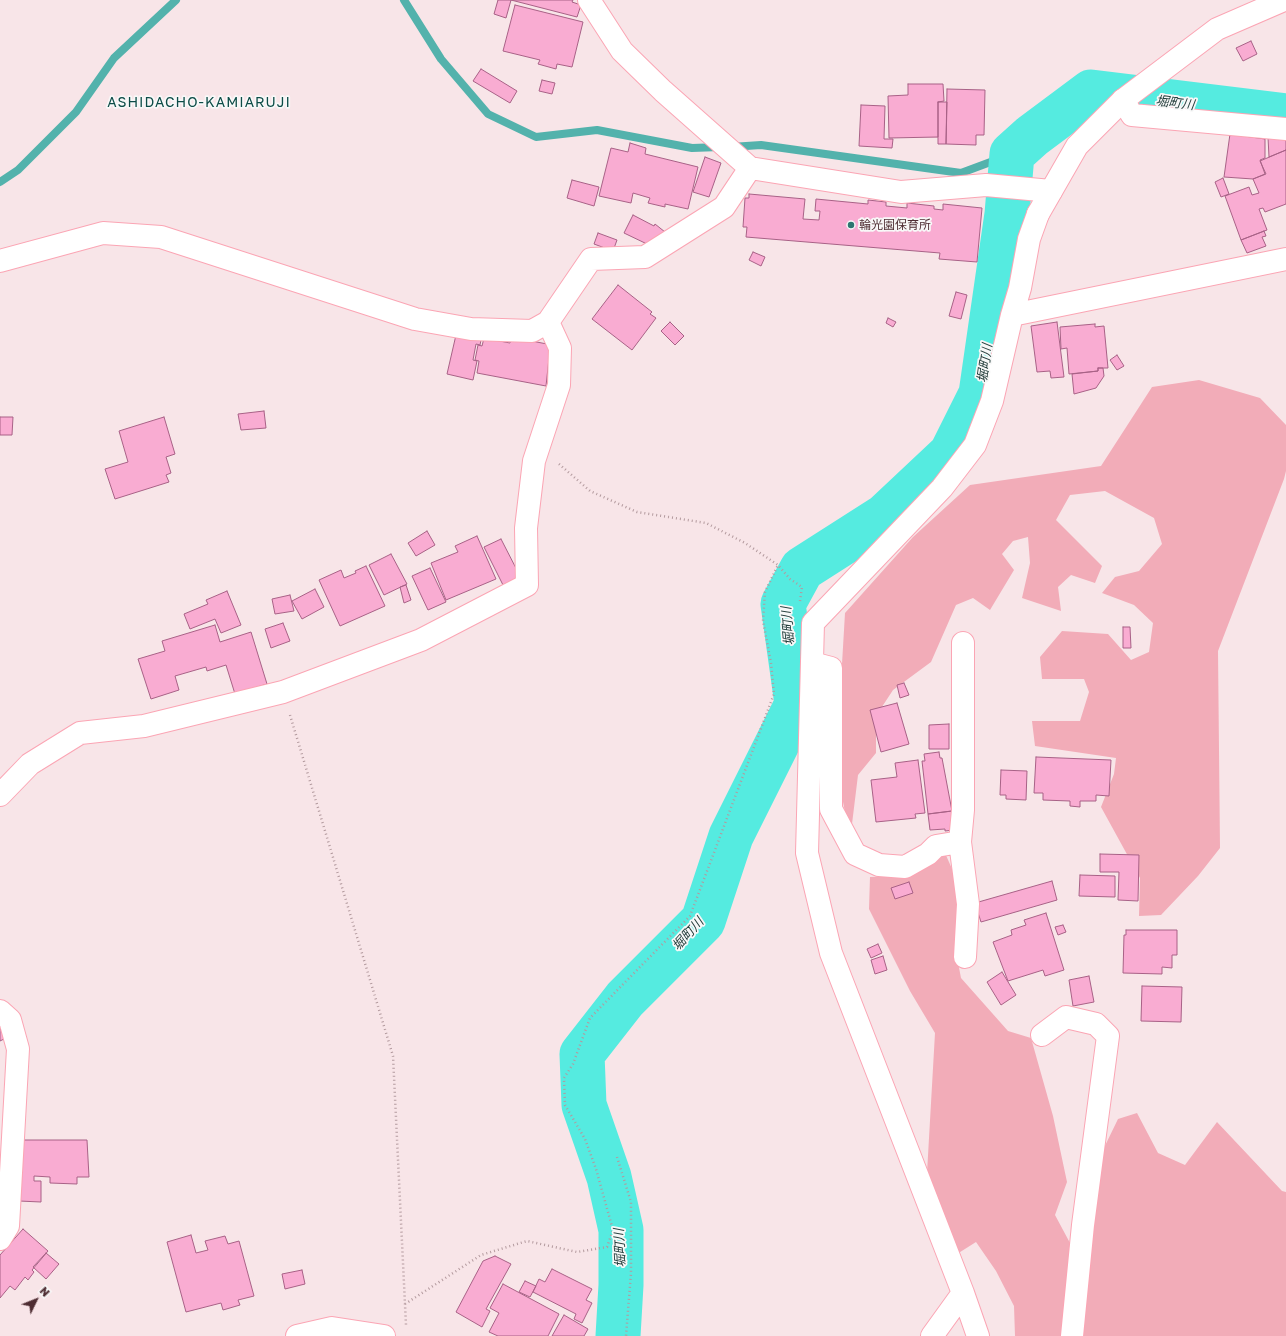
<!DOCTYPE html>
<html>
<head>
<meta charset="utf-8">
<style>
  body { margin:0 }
  #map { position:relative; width:1286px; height:1336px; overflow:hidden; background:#f8e5e8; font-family:"Golos Text",sans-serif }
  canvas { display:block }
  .north { position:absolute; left:16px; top:1280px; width:40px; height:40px; -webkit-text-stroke:3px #f8f8f8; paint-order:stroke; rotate:47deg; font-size:11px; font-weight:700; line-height:16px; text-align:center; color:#4e2c32 }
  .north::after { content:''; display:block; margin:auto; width:14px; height:18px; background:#4e2c32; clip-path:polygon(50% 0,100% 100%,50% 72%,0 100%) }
</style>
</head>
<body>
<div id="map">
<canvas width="1286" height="1336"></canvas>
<div class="north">N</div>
</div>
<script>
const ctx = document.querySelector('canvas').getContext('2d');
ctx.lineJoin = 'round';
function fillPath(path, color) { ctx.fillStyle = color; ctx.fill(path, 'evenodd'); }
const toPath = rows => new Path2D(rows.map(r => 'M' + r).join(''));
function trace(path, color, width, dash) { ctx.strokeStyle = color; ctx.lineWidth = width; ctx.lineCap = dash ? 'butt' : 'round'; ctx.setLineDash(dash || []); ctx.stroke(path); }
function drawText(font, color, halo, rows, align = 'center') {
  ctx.font = font + ' "Golos Text","Noto Sans JP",sans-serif'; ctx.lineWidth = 3.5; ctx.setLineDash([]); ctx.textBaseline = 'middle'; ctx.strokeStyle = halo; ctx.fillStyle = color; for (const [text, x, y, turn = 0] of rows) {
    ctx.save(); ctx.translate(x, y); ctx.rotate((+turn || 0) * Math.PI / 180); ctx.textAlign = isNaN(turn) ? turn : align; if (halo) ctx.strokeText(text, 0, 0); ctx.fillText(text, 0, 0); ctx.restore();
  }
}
const green = toPath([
  [1199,380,1260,398,1286,425,1286,471,1284,479,1218,651,1220,848,1198,876,1161,915,1139,916,1140,878,1101,807,1114,774,1116,758,1035,746,1032,721,1080,721,1089,692,1084,679,1042,679,1040,657,1062,631,1108,634,1131,660,1149,652,1153,623,1134,605,1102,593,1115,577,1139,571,1162,544,1154,518,1105,491,1070,495,1056,520,1102,566,1095,583,1071,575,1058,587,1061,611,1022,598,1030,563,1028,537,1013,541,1002,554,1014,570,990,610,973,598,956,605,931,662,893,690,876,716,876,753,858,775,852,824,845,812,836,766,845,613,913,537,970,485,1101,466,1152,387],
  [945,853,960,887,955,947,961,978,1008,1031,1031,1038,1053,1116,1067,1182,1055,1215,1070,1243,1062,1336,1015,1336,1014,1306,996,1271,976,1242,957,1254,927,1173,935,1033,910,991,869,909,870,877,911,876],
  [1137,1113,1158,1153,1185,1165,1217,1122,1282,1191,1286,1192,1286,1336,1082,1336,1101,1154,1118,1119]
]);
const stream = toPath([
  [404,0,441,59,488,114,536,137,597,130,692,148,720,147],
  [731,147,761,145,961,173,1012,154],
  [0,182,18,170,76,112,114,58,176,0]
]);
const river = toPath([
  [618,1336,621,1285,621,1230,609,1177,584,1105,582,1054,625,999,703,921,731,836,797,704,783,604,802,569,885,516,951,454,981,394,1007,214,1012,154,1032,136,1091,92,1286,116]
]);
const building = toPath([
  [498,0,573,0,572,2,581,5,577,17,511,0,506,18,494,14,498,0],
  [515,5,583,22,572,67,557,64,556,69,538,64,540,60,503,51,515,5],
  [1251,41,1257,54,1243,61,1236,48,1251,41],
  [481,69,517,91,510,103,473,81,481,69],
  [542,80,555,83,552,94,539,91,542,80],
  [908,84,943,84,944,101,938,102,938,137,889,138,888,96,908,95,908,84],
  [947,89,985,90,984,135,976,135,976,145,946,144,947,89],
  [938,102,947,102,946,144,938,144,938,102],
  [861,105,885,106,884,139,893,139,892,148,859,146,861,105],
  [1230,134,1265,139,1265,158,1260,160,1265,174,1253,179,1224,177,1230,134],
  [1268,137,1286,138,1286,150,1269,157,1268,137],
  [630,143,646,148,645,154,698,167,688,209,665,204,665,207,648,203,650,198,633,193,631,203,599,196,611,148,628,152,630,143],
  [1286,150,1286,204,1265,212,1263,208,1259,209,1267,230,1241,240,1225,196,1249,187,1252,195,1259,193,1253,179,1266,174,1260,161,1286,150],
  [705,157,721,163,709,197,693,192,705,157],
  [1223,178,1229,194,1221,197,1215,182,1223,178],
  [572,180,599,187,594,206,567,198,572,180],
  [749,194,805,199,803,219,819,220,820,211,815,211,816,199,868,204,868,200,886,202,886,206,907,208,907,203,934,206,934,209,943,210,943,204,982,208,977,262,939,259,940,253,746,237,747,227,743,227,745,198,749,198,749,194],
  [633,215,654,226,655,224,665,232,647,244,624,233,633,215],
  [1264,231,1266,236,1262,237,1266,246,1247,253,1241,240,1264,231],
  [598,233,617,240,613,251,594,244,598,233],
  [753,252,765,257,761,266,749,260,753,252],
  [618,285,652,312,650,314,656,318,632,350,592,319,618,285],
  [956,292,967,295,961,319,949,316,956,292],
  [888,318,896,322,893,327,886,323,888,318],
  [670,322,684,336,675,345,661,331,670,322],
  [1057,322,1064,377,1051,378,1050,371,1037,372,1031,326,1057,322],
  [1095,324,1095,327,1104,326,1108,368,1098,368,1098,371,1069,374,1067,348,1061,349,1060,327,1095,324],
  [456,335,481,340,480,345,476,344,473,360,477,361,473,380,447,374,456,335],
  [511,337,547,344,550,349,546,386,477,373,479,361,475,360,478,345,482,346,484,338,510,343,511,337],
  [1117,355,1124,366,1117,370,1110,360,1117,355],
  [1098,368,1103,368,1104,376,1096,388,1074,394,1072,374,1098,371,1098,368],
  [264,411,266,428,241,430,238,414,264,411],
  [0,417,13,417,12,435,0,435,0,417],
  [164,417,175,454,166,457,171,473,166,475,169,482,115,499,105,469,128,462,119,431,164,417],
  [427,531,435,545,416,556,408,543,427,531],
  [477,536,496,579,446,600,431,563,458,552,455,546,477,536],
  [501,539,521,578,504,587,484,547,501,539],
  [391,554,407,584,384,595,369,565,391,554],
  [366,566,385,606,340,626,319,580,341,570,344,578,356,573,355,571,366,566],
  [430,568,446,602,428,610,412,576,430,568],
  [406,585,411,600,404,603,400,587,406,585],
  [315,589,324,607,302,619,292,601,315,589],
  [227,591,241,625,221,633,215,619,190,629,184,614,208,604,206,600,227,591],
  [290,595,294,611,275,614,272,599,290,595],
  [283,623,290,641,271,648,265,629,283,623],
  [215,625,220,642,251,632,267,684,235,694,226,665,207,671,206,667,175,676,179,690,151,699,138,659,165,651,162,641,215,625],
  [1123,627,1130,627,1131,648,1123,648,1123,627],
  [904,683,909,695,900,698,897,685,904,683],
  [897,703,909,744,881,752,870,710,897,703],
  [949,724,949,749,929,749,929,725,949,724],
  [939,752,940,758,942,758,952,811,928,814,922,761,925,761,924,754,939,752],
  [1036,757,1111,760,1109,796,1096,795,1096,801,1080,801,1080,807,1070,806,1070,801,1043,800,1043,793,1034,793,1036,757],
  [918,760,925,813,915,814,916,818,876,822,871,780,897,777,895,763,918,760],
  [1001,770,1027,771,1026,800,1006,799,1006,795,1000,795,1001,770],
  [952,811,954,830,945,831,945,829,930,830,928,814,952,811],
  [1100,854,1139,855,1138,901,1118,900,1119,872,1100,872,1100,854],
  [1080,875,1115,876,1115,897,1079,896,1080,875],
  [1052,881,1057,900,981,922,975,903,1052,881],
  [909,882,913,893,895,899,891,888,909,882],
  [1046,913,1064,970,1045,976,1043,970,1008,981,993,942,1012,935,1011,930,1026,925,1024,920,1046,913],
  [1063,925,1066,932,1058,935,1055,927,1063,925],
  [1126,930,1177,930,1177,955,1172,955,1172,968,1162,967,1162,974,1123,973,1124,935,1126,935,1126,930],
  [878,944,882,953,871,958,867,949,878,944],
  [883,956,887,970,875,974,871,960,883,956],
  [1002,972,1016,995,1001,1005,987,982,1002,972],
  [1089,976,1094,1002,1073,1006,1069,980,1089,976],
  [1142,986,1182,987,1181,1022,1141,1021,1142,986],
  [0,1028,6,1038,0,1041,0,1028],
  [21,1140,87,1140,89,1177,77,1177,77,1184,50,1183,50,1177,34,1176,34,1181,41,1181,41,1202,19,1201,21,1140],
  [23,1229,48,1251,32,1270,34,1272,28,1280,25,1277,15,1290,10,1286,0,1298,0,1255,23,1229],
  [191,1235,196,1253,208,1250,205,1241,225,1236,228,1244,239,1241,254,1296,238,1300,240,1305,223,1310,221,1303,186,1312,167,1242,191,1235],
  [46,1253,59,1264,46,1279,33,1267,46,1253],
  [495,1256,511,1264,486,1309,490,1311,482,1327,456,1312,483,1261,495,1256],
  [552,1269,592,1289,586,1300,592,1303,582,1323,574,1319,576,1314,533,1292,539,1279,545,1282,552,1269],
  [302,1270,305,1284,285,1289,282,1274,302,1270],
  [525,1281,536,1286,530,1297,519,1292,525,1281],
  [503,1284,559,1314,548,1336,498,1336,489,1332,499,1313,490,1308,503,1284],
  [564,1315,588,1329,584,1336,552,1336,564,1315]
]);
const path = toPath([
  [559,464,590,491,637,512,706,523,745,543,778,565,790,579,802,587,800,601],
  [290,715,393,1056,406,1325],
  [617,1157,631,1202,631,1273,626,1336],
  [405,1304,481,1255,527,1241,577,1252,607,1247,613,1230,596,1169,585,1139,565,1105,564,1078,573,1064,590,1018,690,916,774,694,771,663,763,621,765,592,778,565]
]);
const street = toPath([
  [589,0,622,51,663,91,750,168,901,192,986,185,1051,191],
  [1123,100,1132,115,1286,129],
  [0,261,103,233,161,237,415,319,471,329,532,331,548,322,591,259,645,257,724,207,750,168],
  [1012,315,1286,259],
  [963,643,963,810,960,842,968,904,965,957],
  [812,663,831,668,831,809,855,854,879,865,905,867,928,854,936,846,960,842],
  [0,795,30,764,80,733,144,726,283,692,421,640,527,585,526,528,534,461,559,385,560,348,548,322],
  [0,1011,10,1020,18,1049,8,1226,0,1239],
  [1042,1035,1066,1017,1096,1024,1108,1036,1083,1225,1072,1336],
  [297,1336,332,1328,384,1336],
  [932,1336,963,1293],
  [978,1336,963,1293,831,953,807,853,813,623,942,488,975,445,992,401,1012,315,1020,288,1029,239,1038,214]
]);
const secondary = toPath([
  [1038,214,1077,146,1123,100,1217,29,1284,0]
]);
const markers = [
  [851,225,4,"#2e7671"]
];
const poiNames = [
  ["輪光園保育所",859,225]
];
const waterNames = [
  ["堀町川",1175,103,7],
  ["堀町川",985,363,-82],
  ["堀町川",788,626,-95],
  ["堀町川",688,934,-48],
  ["堀町川",620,1248,-93]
];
const quarterNames = [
  ["ASHIDACHO-KAMIARUJI",199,103]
];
fillPath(green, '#f2acb8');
trace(stream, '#53b2ac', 8);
trace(river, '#55ebe0', 45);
fillPath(building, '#f9acd2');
trace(building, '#a86186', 1);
trace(street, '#fba5b4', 24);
trace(secondary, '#fba5b4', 24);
trace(path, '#b39a9e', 2.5, [1, 3]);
trace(street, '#fff', 22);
trace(secondary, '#fff', 22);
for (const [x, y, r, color] of markers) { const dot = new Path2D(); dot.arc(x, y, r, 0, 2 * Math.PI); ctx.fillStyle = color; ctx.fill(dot); trace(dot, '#f8f8f8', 1.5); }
drawText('12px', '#4e2c32', '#f8f8f8', poiNames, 'left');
drawText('italic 13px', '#263f3d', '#f8f8f8', waterNames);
ctx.letterSpacing = '1px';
drawText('14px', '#0d4c47', '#f8f8f8', quarterNames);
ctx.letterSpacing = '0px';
</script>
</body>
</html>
